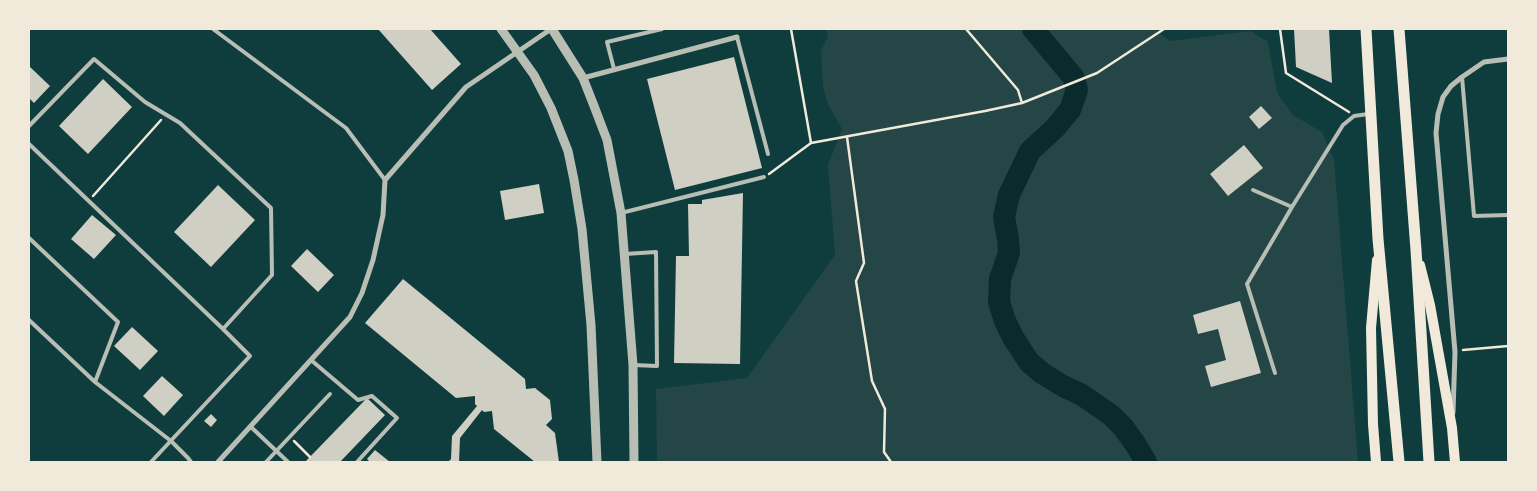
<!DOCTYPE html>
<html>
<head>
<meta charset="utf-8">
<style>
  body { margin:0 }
  #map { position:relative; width:1537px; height:491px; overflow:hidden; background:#0f3d3e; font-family:"Crimson Pro",serif }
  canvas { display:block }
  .frame { position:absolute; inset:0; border:30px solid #f1e9da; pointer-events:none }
</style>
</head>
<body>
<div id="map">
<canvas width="1537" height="491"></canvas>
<div class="frame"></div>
</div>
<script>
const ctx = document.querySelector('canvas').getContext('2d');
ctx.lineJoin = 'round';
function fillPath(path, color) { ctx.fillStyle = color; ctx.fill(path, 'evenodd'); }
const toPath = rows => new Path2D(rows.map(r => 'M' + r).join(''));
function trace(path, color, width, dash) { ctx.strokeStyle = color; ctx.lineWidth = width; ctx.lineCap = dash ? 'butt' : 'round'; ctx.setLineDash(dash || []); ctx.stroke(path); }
const green = toPath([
  [826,29,1154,29,1170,41,1251,31,1268,42,1277,93,1293,115,1322,132,1334,160,1358,462,657,462,656,389,747,378,835,255,828,165,842,129,828,104,823,86,821,51,828,36],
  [1244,145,1262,168,1228,196,1210,174],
  [1240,302,1261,373,1205,366,1226,360,1218,329,1198,334,1193,315]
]);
const river = toPath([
  [1033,29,1074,78,1077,90,1070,110,1055,128,1030,151,1009,195,1004,217,1008,239,1009,253,1000,279,999,302,1005,321,1014,339,1029,362,1042,373,1063,386,1082,395,1111,415,1123,427,1136,445,1146,462]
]);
const building = toPath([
  [378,29,430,29,461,64,432,90],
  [1294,29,1329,29,1332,83,1296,67],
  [734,57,762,168,675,190,647,79],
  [29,66,50,86,34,103,29,98],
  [103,79,132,107,88,154,59,126],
  [1261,106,1272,118,1259,129,1249,117],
  [1244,145,1263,168,1228,196,1210,174],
  [539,184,544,213,505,220,500,191],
  [218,185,255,220,211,267,174,232],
  [743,193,740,364,674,363,676,256,689,256,688,204,702,204,702,200],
  [92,215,116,235,94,259,71,239],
  [307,249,334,275,318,292,291,266],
  [403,279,525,379,526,389,535,388,550,400,552,419,546,425,555,433,559,462,535,462,494,429,492,411,484,412,482,410,460,438,459,462,448,462,451,459,452,436,477,406,475,404,475,396,456,398,365,323],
  [1240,301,1261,373,1211,387,1205,366,1226,360,1218,329,1198,334,1193,315],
  [132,327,158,351,140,370,114,346],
  [162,376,183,395,164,416,143,396],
  [367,398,385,415,340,462,305,462],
  [211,414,217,420,211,427,204,421],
  [375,450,390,462,370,462,367,459]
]);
const path = toPath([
  [791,29,811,143],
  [966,29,1018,90,1022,103],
  [1280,29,1286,73,1349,112],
  [847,137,864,263,856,281,872,381,885,409,884,452,891,462],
  [769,174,811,143,985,111,1022,103,1097,73,1164,29],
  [93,196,161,120],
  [1463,350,1508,346],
  [294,441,310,457]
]);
const service = toPath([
  [213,29,346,128,385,180],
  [737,37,768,154],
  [614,69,607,42,662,29],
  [1462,77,1474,216,1508,215],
  [29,126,94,59,145,102,180,123,271,208,272,275,223,329,29,144],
  [1253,190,1292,207],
  [621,213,764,177],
  [29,238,118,322,95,382],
  [625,254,656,252,657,366,633,365],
  [29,320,95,382,171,441,188,458,191,462],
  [311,360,358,400,372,396,397,418,357,462],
  [1275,373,1247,284,1292,207,1343,125,1354,116,1368,114],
  [251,427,288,462],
  [151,462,250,356,223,329],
  [266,462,330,394]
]);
const minor = toPath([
  [583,78,737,37],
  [1453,413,1455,352,1436,133,1438,114,1443,97,1451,86,1462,77,1484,62,1508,59],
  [218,462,350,317,362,293,373,260,383,215,385,180,466,87,551,29]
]);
const tertiary = toPath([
  [501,29,534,75,551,108,568,151,574,180,582,229,591,325,597,462],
  [552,29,583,78,594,106,607,140,621,213,633,365,634,462]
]);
const secondary = toPath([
  [1420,265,1430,305,1452,428,1455,462],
  [1376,462,1373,424,1371,328,1377,260]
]);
const primary = toPath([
  [1366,29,1378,239,1399,462],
  [1399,29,1416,250,1429,462]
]);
fillPath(green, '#244646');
trace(river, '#0a2a2b', 22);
fillPath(building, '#cfcfc3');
trace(path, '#f1e9da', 2.5);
trace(service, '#b8beb3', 4);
trace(minor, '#b8beb3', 5);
trace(tertiary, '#b8beb3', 9);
trace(secondary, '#f1e9da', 10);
trace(primary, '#f1e9da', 11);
</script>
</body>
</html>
